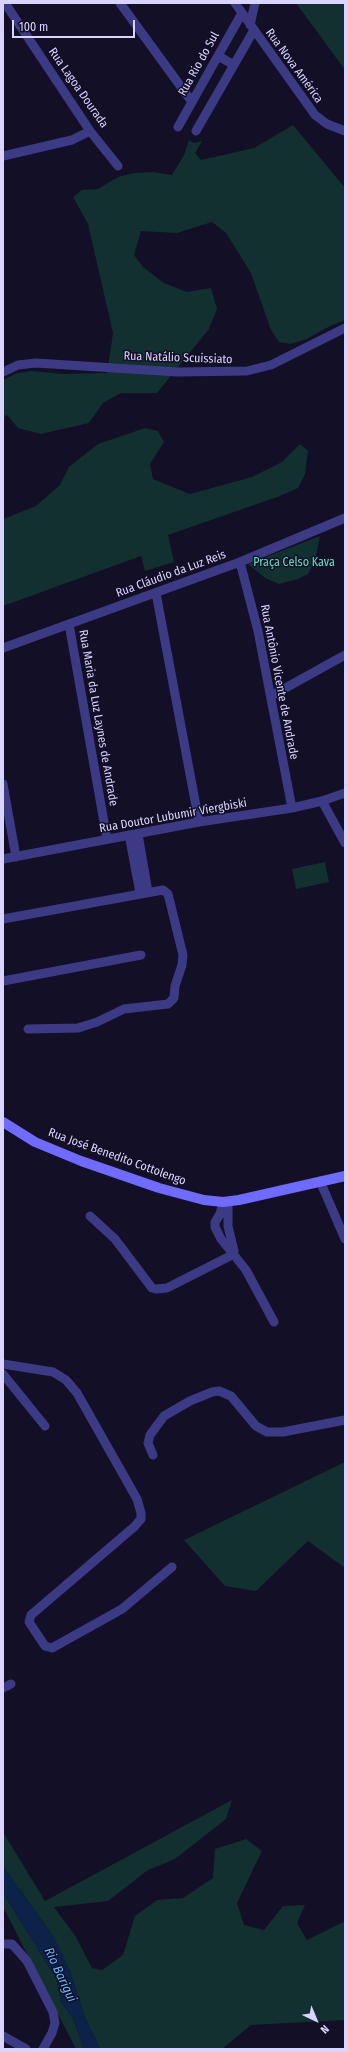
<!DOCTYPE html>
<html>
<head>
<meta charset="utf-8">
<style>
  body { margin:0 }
  #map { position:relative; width:348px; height:2052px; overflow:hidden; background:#130f26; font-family:"Fira Sans Condensed",sans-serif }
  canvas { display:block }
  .frame { position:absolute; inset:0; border:4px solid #d9d4ff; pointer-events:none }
  .north { position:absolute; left:296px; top:2000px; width:40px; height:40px; -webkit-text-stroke:3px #130f26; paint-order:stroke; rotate:136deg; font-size:11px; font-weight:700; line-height:16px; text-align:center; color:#d9d4ff }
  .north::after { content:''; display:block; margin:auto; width:14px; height:18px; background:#d9d4ff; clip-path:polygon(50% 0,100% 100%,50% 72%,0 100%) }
  .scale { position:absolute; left:12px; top:20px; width:123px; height:18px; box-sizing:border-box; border:2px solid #d9d4ff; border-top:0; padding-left:5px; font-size:12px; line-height:14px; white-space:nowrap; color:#d9d4ff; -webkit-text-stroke:3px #130f26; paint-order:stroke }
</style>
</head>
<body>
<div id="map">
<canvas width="348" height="2052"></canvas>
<div class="frame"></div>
<div class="north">N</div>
<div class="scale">100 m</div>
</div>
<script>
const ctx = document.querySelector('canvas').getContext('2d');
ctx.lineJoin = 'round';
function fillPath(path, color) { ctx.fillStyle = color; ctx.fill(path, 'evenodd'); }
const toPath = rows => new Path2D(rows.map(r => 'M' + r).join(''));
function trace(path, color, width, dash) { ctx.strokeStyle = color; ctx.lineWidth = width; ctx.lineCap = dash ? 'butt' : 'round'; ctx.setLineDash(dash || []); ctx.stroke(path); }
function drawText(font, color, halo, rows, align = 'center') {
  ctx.font = font + ' "Fira Sans Condensed",sans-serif'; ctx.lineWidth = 3; ctx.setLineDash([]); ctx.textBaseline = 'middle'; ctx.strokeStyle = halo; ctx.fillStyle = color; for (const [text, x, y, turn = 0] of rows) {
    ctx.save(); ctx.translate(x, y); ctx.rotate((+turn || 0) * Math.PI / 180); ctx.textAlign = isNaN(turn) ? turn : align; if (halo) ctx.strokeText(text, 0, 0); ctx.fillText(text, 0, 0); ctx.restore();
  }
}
const green = toPath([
  [296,3,345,3,345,70],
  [293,125,345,188,345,320,330,326,307,339,290,344,279,342,271,330,251,273,226,233,212,222,177,233,141,231,134,255,143,267,164,283,187,292,211,288,217,309,209,329,157,393,121,393,103,403,89,423,41,434,18,428,7,415,3,418,3,380,17,373,32,371,62,374,107,373,113,333,88,224,73,197,82,190,98,189,118,177,134,173,153,172,172,175,184,155,189,140,194,143,202,141,195,153,201,160,254,148],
  [145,428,158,431,164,442,150,464,153,479,190,494,252,477,282,462,300,444,308,451,305,474,298,488,280,496,168,535,174,562,145,571,141,556,3,606,3,519,36,506,60,485,69,467,98,444],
  [320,536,315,561,308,574,298,579,279,584,265,578,248,564],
  [325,862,329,882,296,889,292,869],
  [345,1462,345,1568,308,1541,256,1591,225,1586,184,1540],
  [232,1800,226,1819,175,1859,148,1870,108,1901,54,1907,76,1937,92,1968,102,1970,123,1955,135,1916,157,1900,183,1898,213,1878,215,1849,246,1839,262,1851,237,1903,244,1925,264,1930,283,1906,305,1905,297,1923,307,1940,345,1921,345,2020,251,2025,222,2049,100,2049,85,2018,70,1971,53,1936,3,1866,3,1832,45,1901],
  [3,1893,56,1978,61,2002,73,2019,84,2049,76,2049,3,1907]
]);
const water = toPath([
  [3,1866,53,1936,70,1971,85,2018,100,2049,84,2049,73,2019,61,2002,56,1978,3,1893]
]);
const minor = toPath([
  [5,3,90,131,118,166],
  [120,3,192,102],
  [235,3,315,115,327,124,345,131],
  [250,25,255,3],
  [218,56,234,65],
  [178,127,242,13],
  [196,131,254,30],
  [3,156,72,140,90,131],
  [3,372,18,365,36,363,177,372,247,371,271,365,345,328],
  [240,562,258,631,292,808],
  [156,593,199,822],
  [69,624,107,839],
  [3,648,240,562,345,518],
  [271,696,345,655],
  [3,784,16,857],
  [322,801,345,843],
  [138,834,148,892],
  [129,835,140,893],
  [3,859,199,822,292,808,322,801,345,793],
  [3,919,163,890,168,894,183,955,182,965,175,986,174,998,168,1004,124,1009,97,1022,78,1028,28,1029],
  [3,981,141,955],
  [320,1181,345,1239],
  [223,1202,220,1214,215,1222,215,1227,221,1239,246,1270,274,1322],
  [228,1202,228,1226,234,1251],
  [90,1216,115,1239,152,1288,156,1289,167,1288,234,1254],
  [3,1364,53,1372,66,1380,77,1393,137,1499,141,1513,141,1519,134,1527,31,1615,29,1622,45,1646,52,1648,122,1609,172,1567],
  [3,1374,45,1426],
  [153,1455,148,1443,150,1435,164,1416,190,1401,212,1392,219,1391,231,1396,256,1426,267,1432,283,1432,345,1420],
  [3,1688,11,1684],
  [3,1944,12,1944,27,1961,53,2012,55,2023,52,2033,43,2049],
  [3,2036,26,2049]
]);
const secondary = toPath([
  [3,1122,35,1142,81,1161,159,1188,204,1200,223,1202,239,1200,345,1176]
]);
const streetNames = [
  ["Rua Rio do Sul",199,64,-61],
  ["Rua Nova América",294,66,54],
  ["Rua Lagoa Dourada",78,88,55],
  ["Rua Natálio Scuissiato",178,358,2],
  ["Rua Cláudio da Luz Reis",171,574,-20],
  ["Rua Antônio Vicente de Andrade",279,682,79],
  ["Rua Maria da Luz Laynes de Andrade",98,718,80],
  ["Rua Doutor Lubumir Viergbiski",173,816,-10],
  ["Rua José Benedito Cottolengo",117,1157,20]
];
const parkNames = [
  ["Praça Celso Kava",294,563]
];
const waterNames = [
  ["Rio Barigui",60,1975,65]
];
fillPath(green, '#12302f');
fillPath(water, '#0c2248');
trace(minor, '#3d3a85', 9);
trace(secondary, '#6f6bff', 10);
drawText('12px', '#d9d4ff', '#130f26', streetNames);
drawText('12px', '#5fe0c0', '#130f26', parkNames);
drawText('italic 13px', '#62b6ff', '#130f26', waterNames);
</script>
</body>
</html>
